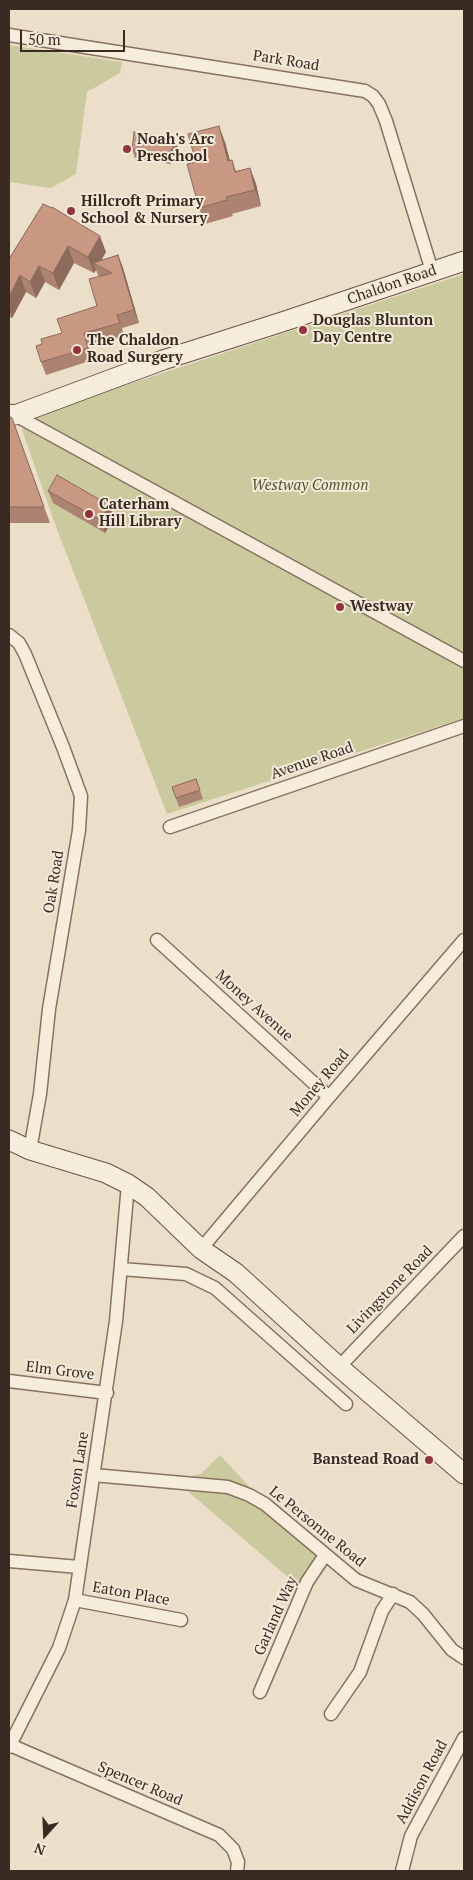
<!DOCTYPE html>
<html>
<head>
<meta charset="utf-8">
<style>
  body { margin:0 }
  #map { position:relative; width:473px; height:1880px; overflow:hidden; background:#ecdfca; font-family:"PT Serif",serif }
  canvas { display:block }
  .frame { position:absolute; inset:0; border:10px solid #3a2b22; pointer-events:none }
  .north { position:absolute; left:20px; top:1810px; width:50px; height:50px; -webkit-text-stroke:4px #f4eada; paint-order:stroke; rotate:200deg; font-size:14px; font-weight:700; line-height:20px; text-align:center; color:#3a2b22 }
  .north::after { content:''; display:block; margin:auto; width:18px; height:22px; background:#3a2b22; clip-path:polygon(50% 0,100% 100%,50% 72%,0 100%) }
  .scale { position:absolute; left:20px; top:30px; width:105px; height:22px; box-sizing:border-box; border:2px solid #3a2b22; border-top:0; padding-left:6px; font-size:15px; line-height:18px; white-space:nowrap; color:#3a2b22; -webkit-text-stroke:4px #f4eada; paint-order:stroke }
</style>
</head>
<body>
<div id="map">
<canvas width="473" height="1880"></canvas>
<div class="frame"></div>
<div class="north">N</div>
<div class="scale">50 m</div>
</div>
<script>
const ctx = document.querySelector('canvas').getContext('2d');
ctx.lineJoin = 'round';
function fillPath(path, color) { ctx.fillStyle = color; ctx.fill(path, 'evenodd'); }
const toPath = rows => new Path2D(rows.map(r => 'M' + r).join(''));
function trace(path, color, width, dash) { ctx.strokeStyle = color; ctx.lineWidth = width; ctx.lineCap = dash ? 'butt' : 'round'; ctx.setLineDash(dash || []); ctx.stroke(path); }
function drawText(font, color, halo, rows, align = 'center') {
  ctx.font = font + ' "PT Serif",serif'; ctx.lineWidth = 4; ctx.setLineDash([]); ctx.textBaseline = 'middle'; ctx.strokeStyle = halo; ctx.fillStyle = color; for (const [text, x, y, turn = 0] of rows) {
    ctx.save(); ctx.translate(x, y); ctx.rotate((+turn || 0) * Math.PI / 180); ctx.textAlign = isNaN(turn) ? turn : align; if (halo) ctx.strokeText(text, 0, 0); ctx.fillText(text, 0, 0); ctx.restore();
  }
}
const green = toPath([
  [9,45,122,62,120,73,87,92,76,174,51,188,9,182],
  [464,274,464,718,167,814,55,524,22,430,32,416],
  [220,1455,265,1504,325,1555,303,1590,177,1482,202,1473]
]);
const street = toPath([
  [9,35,365,91,373,96,379,104,386,121,432,271],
  [15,415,464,661],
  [9,635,19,643,25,654,63,747,81,796,79,830,49,1009,40,1094,30,1150],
  [170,827,464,726],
  [157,940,329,1097],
  [201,1249,329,1097,464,940],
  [121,1269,186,1274,215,1288,346,1404],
  [339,1367,464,1236],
  [9,1381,107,1393],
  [93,1475,228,1487,249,1495,265,1504,356,1580,410,1602,423,1614,452,1650,464,1658],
  [9,1561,79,1567],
  [75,1600,181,1620],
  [260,1692,307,1582,325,1555],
  [331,1714,360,1672,382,1611,393,1594],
  [10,1745,219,1835,233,1849,238,1862,237,1871],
  [9,1747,59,1648,75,1600,116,1321,128,1184],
  [402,1871,411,1836,464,1738]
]);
const secondary = toPath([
  [9,414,15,415,163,360,285,321,464,261],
  [9,1140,30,1150,106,1173,128,1184,147,1197,201,1249,236,1273,339,1367,464,1474]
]);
const wall = toPath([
  [175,140,178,148,176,157,170,164,135,158,132,149],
  [225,142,230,161,232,160,236,171,250,168,256,184,261,206,232,214,233,216,205,224,199,208,196,162],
  [43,204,106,252,101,260,118,255,123,268,139,323,122,328,124,336,88,346,93,360,46,375,41,362,42,344,62,333,97,306,99,276,98,275,96,270,94,273,74,263,59,290,45,282,36,298,26,292,12,318,9,317,9,259],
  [9,416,12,418,50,523,9,523],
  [48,491,109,505,114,517,105,533,53,503],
  [196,779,203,799,179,807,172,787]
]);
const shadedWall = toPath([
  [219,126,225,142,234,177,228,161],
  [175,140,178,148,176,157,170,164,167,155],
  [250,168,256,184,261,206,255,190],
  [100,236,106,252,98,266,93,263,96,270,94,273,88,257],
  [68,246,74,263,59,290,53,273],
  [118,255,123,268,139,323,134,310],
  [39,266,45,282,36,298,30,282],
  [20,275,26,292,12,318,9,307,9,297],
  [109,505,114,517,105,533,101,520]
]);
const building = toPath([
  [219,126,228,161,232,160,235,172,250,168,255,190,226,197,227,200,199,208,187,164,196,162,188,134,219,126],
  [134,132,175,140,173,148,167,155,132,149,134,132],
  [43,204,52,208,52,207,100,236,88,257,68,246,53,273,39,266,30,282,20,275,9,297,9,259,43,204],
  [118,255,134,310,117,315,120,323,84,333,88,348,41,362,36,346,42,344,41,339,62,333,57,319,97,306,89,279,112,273,93,263,118,255],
  [9,416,12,418,44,507,9,507,9,416],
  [57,475,109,505,101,520,48,491,57,475],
  [196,779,200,790,176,798,172,787,196,779]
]);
const markers = [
  [127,149,5,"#94333e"],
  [71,211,5,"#94333e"],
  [303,330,5,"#94333e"],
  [77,350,5,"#94333e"],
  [89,514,5,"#94333e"],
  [340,607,5,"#94333e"],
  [429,1460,5,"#94333e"]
];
const streetNames = [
  ["Park Road",286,61,9],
  ["Chaldon Road",392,285,-19],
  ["Avenue Road",312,761,-19],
  ["Oak Road",54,882,-81],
  ["Money Avenue",254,1006,42],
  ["Money Road",320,1083,-50],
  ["Livingstone Road",390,1290,-46],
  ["Elm Grove",60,1371,7],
  ["Foxon Lane",78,1470,-81],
  ["Le Personne Road",317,1527,39],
  ["Eaton Place",131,1594,10],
  ["Garland Way",276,1616,-66],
  ["Addison Road",422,1782,-62],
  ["Spencer Road",140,1784,23]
];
const poiNames = [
  ["Noah's Arc",137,140],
  ["Preschool",137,157],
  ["Hillcroft Primary",81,202],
  ["School & Nursery",81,219],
  ["Douglas Blunton",313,321],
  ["Day Centre",313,338],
  ["The Chaldon",87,341],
  ["Road Surgery",87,358],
  ["Caterham",99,505],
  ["Hill Library",99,522],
  ["Westway",350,607],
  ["Banstead Road",419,1460,"right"]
];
const parkNames = [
  ["Westway Common",310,486]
];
fillPath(green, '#caca9e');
trace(street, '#88715f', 15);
trace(secondary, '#6a5242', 21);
trace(street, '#f7eddd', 12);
trace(secondary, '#f7eddd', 19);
fillPath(wall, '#ac8371');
fillPath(shadedWall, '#8c6a5c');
fillPath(building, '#c89883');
trace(building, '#8c6a5c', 1);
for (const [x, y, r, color] of markers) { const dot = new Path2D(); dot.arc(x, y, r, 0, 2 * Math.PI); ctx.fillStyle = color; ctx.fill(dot); trace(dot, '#f4eada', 2); }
drawText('15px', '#3a2b22', '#f4eada', streetNames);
drawText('bold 15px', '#3a2b22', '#f4eada', poiNames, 'left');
drawText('italic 15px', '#4f552a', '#f4eada', parkNames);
</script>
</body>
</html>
